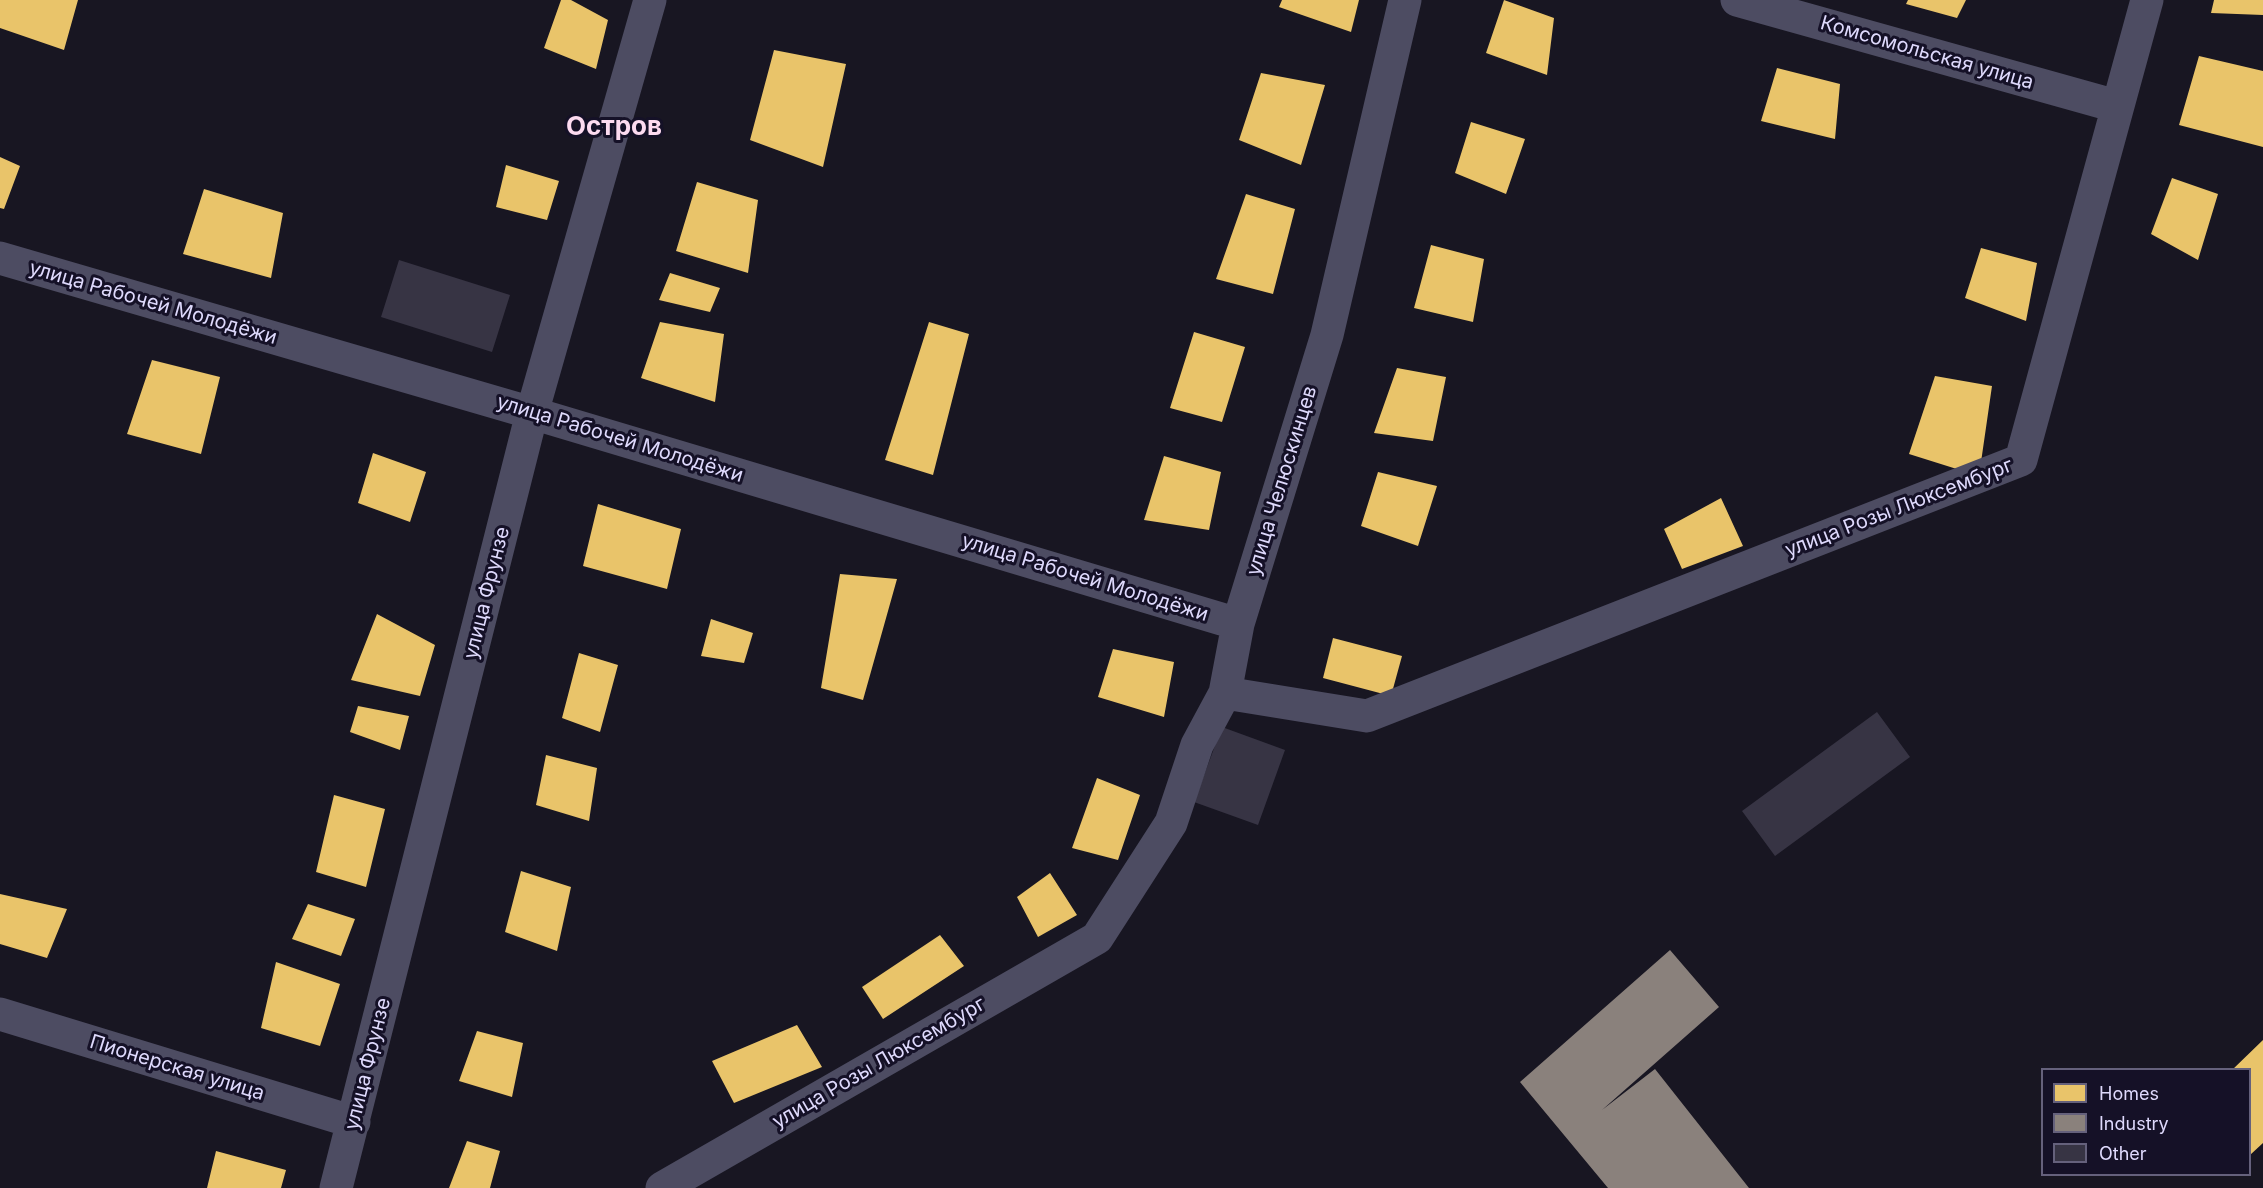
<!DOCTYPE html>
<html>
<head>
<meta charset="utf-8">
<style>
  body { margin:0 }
  #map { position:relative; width:2263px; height:1188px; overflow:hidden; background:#181622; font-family:Inter,sans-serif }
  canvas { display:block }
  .legend { position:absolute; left:2041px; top:1068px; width:210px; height:108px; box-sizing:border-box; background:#151127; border:2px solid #65617c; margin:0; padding:8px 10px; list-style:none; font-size:18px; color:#ded9fc }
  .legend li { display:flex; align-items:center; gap:12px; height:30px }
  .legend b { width:30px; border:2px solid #65617c }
</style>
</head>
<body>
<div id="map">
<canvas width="2263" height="1188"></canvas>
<ul class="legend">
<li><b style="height:16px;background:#e9c46a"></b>Homes</li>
<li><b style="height:16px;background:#8a817c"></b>Industry</li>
<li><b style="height:16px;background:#373444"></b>Other</li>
</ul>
</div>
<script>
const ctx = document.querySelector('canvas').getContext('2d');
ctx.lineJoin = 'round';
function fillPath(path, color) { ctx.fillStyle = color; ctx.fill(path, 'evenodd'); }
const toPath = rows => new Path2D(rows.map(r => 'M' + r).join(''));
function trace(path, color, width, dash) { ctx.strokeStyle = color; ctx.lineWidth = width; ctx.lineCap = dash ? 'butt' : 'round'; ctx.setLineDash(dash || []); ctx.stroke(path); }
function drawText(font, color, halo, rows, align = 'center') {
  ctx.font = font + ' Inter,sans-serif'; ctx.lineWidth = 6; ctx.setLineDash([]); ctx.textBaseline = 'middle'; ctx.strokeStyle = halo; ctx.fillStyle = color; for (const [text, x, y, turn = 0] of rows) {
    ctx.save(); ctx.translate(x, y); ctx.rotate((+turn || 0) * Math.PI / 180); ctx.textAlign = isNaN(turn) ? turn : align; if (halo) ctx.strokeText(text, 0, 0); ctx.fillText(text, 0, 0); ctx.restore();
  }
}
const homes = toPath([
  [0,0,78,0,64,50,0,28],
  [561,0,571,0,608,20,596,69,544,48],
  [1282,0,1359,0,1351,32,1279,7],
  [1504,0,1554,18,1547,75,1486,53],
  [1908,0,1966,0,1957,18,1906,4],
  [2214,0,2263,0,2263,15,2211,13],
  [774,50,846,64,823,167,750,140],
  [2199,56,2263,71,2263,147,2179,125],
  [1777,68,1840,84,1835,139,1761,121],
  [1261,73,1325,85,1301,165,1239,140],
  [1471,122,1525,139,1506,194,1455,173],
  [0,157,20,166,4,209,0,208],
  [506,165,559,181,547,220,496,207],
  [2172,178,2218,194,2198,260,2151,234],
  [697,182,758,200,748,273,676,251],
  [204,189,283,213,271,278,183,254],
  [1246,194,1295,209,1273,294,1216,279],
  [1431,245,1484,259,1473,322,1414,308],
  [1981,248,2037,263,2026,321,1965,298],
  [670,273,720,288,710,312,659,300],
  [660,322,724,334,715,402,641,378],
  [929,322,969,334,933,475,885,460],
  [1194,332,1245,347,1222,422,1170,408],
  [152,360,220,377,201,454,127,434],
  [1397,368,1446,377,1433,441,1374,433],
  [1935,376,1992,386,1979,476,1909,454],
  [373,453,426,472,410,522,358,503],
  [1164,456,1221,472,1209,530,1144,520],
  [1378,472,1437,486,1418,546,1361,526],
  [1721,498,1743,546,1682,569,1664,529],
  [598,504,681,529,667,589,583,566],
  [840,574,897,579,863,700,821,688],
  [377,614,435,645,420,696,351,680],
  [711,619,753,633,744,663,701,656],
  [1333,638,1402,656,1391,696,1323,678],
  [1113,649,1174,662,1164,717,1098,697],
  [579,653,618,665,600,732,562,718],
  [358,706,409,716,400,750,350,732],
  [546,755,597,768,589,821,536,805],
  [1097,778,1140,795,1118,860,1072,848],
  [334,795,385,809,366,887,316,872],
  [521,871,571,887,557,951,505,932],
  [1050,873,1077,915,1038,937,1017,897],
  [0,894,67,909,47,958,0,944],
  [308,904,355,919,341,956,292,939],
  [940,935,964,966,883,1019,862,987],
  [276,962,340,984,320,1046,261,1028],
  [797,1025,822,1067,734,1103,712,1061],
  [477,1031,523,1043,512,1097,459,1081],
  [2263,1040,2263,1143,2250,1155,2250,1070,2232,1070],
  [467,1141,500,1151,490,1188,449,1188],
  [216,1151,286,1170,281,1188,207,1188]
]);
const industry = toPath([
  [1670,950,1719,1007,1602,1110,1655,1069,1749,1188,1608,1188,1520,1082]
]);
const building = toPath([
  [399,260,510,295,492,352,381,317],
  [1877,712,1910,757,1775,856,1742,811],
  [1222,727,1285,750,1258,825,1194,802]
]);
const minor = toPath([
  [1737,0,2116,106],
  [0,258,532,413,1238,624],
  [1225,693,1367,716,2021,460,2147,0],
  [0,1014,354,1122],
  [336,1188,532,413,650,0],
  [662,1188,1097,938,1171,823,1197,745,1225,693,1238,624,1327,335,1405,0]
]);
const streetNames = [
  ["Комсомольская улица",1927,53,16],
  ["улица Рабочей Молодёжи",153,303,16],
  ["улица Рабочей Молодёжи",620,439,17],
  ["улица Челюскинцев",1282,481,-73],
  ["улица Розы Люксембург",1899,508,-21],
  ["улица Рабочей Молодёжи",1085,578,17],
  ["улица Фрунзе",487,593,-76],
  ["улица Розы Люксембург",879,1063,-30],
  ["улица Фрунзе",368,1064,-76],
  ["Пионерская улица",177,1068,17]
];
const districtNames = [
  ["Остров",614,127]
];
fillPath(homes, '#e9c46a');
fillPath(industry, '#8a817c');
fillPath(building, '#373444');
trace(minor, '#4d4c62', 33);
drawText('20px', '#ded9fc', '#151127', streetNames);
drawText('bold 26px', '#fddbf0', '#151127', districtNames);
</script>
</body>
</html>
